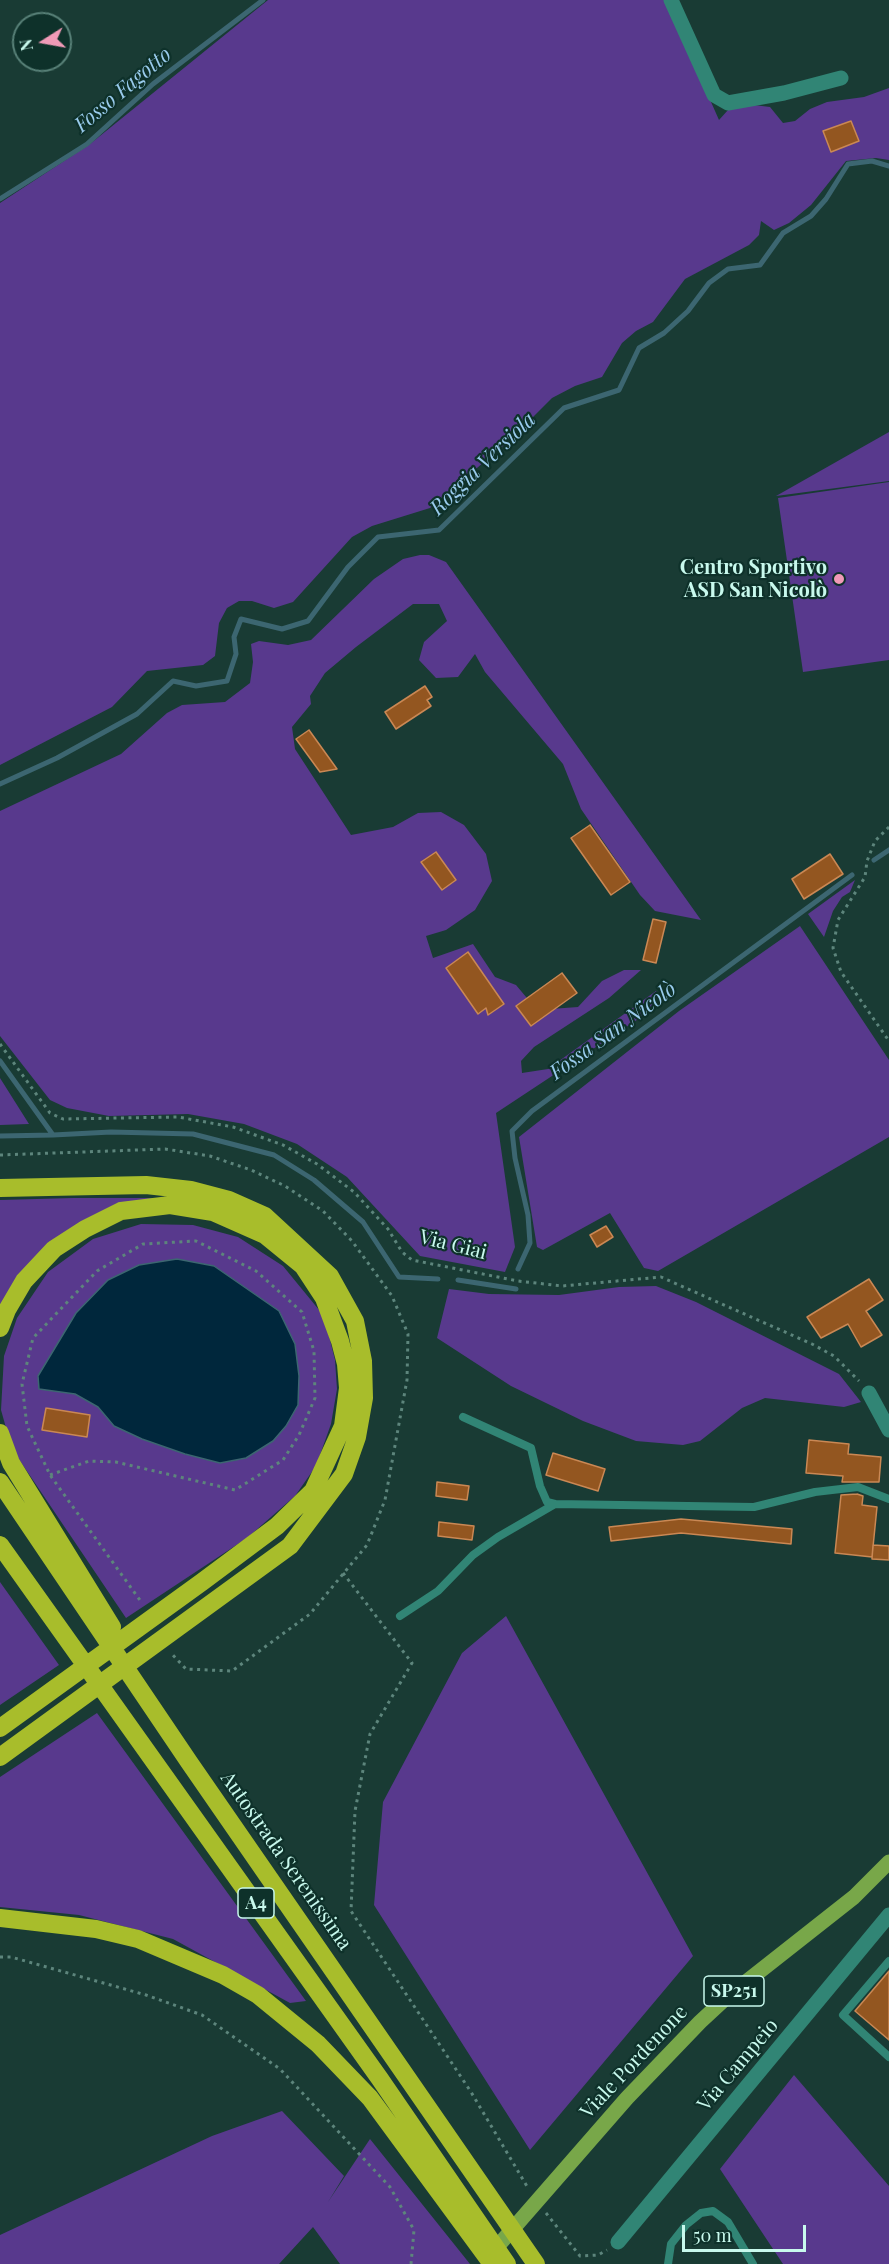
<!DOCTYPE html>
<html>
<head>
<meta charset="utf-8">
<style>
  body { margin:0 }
  #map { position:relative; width:889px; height:2264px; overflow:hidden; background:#193b34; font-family:"Playfair Display",serif }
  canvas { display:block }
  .north { position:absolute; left:12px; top:12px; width:60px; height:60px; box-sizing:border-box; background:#0e312a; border:2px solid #588178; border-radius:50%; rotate:259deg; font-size:16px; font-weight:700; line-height:24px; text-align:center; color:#c8f9ed }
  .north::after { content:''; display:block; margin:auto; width:21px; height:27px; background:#f09ab7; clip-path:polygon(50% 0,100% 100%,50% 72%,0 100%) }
  .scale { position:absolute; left:682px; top:2225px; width:124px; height:27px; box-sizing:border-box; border:3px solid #c8f9ed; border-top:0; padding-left:8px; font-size:18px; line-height:21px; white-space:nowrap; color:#c8f9ed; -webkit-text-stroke:4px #0e312a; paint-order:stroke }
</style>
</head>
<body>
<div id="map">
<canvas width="889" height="2264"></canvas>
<div class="north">N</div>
<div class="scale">50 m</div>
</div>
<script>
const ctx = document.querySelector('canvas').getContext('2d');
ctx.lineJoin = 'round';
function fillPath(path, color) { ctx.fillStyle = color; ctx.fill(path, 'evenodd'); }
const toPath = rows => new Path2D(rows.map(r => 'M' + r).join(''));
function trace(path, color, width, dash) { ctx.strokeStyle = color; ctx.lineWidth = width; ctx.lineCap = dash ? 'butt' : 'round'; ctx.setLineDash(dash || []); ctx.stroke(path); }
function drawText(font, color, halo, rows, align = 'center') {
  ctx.font = font + ' "Playfair Display",serif'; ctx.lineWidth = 4.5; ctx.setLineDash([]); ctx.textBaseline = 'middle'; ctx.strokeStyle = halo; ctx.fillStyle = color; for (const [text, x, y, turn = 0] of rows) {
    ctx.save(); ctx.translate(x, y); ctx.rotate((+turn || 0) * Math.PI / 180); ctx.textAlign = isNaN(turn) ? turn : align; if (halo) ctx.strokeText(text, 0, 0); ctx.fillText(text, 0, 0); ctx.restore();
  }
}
const green = toPath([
  [268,0,666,0,719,120,728,110,754,105,770,107,783,123,795,121,810,109,827,102,864,97,889,88,889,160,876,158,846,161,811,205,789,223,774,230,761,221,759,235,749,245,685,279,653,322,636,331,622,343,602,377,575,386,552,398,511,439,430,508,372,526,352,537,293,602,274,608,252,601,239,601,227,608,219,623,215,656,203,665,147,671,112,707,0,765,0,203,90,144],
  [889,432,889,481,776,496],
  [889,482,889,660,803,672,778,498],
  [420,555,429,555,446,562,701,920,655,911,640,895,581,809,563,764,485,672,475,654,458,677,436,678,419,660,424,642,447,621,439,604,413,604,356,647,325,673,310,696,311,704,292,727,295,749,351,835,393,827,418,813,441,812,464,825,486,854,492,881,475,910,446,930,426,936,433,958,473,944,495,977,516,985,537,1010,578,1007,602,981,624,970,641,970,609,998,534,1047,521,1061,522,1073,548,1069,656,991,661,1004,496,1113,515,1247,505,1272,420,1256,347,1177,297,1144,244,1124,188,1114,109,1116,67,1108,50,1100,0,1036,0,811,121,754,167,713,182,705,225,702,250,683,253,662,251,644,259,641,288,645,311,640,374,579,403,559],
  [855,880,850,892,842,897,833,911,824,937,808,914],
  [800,926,889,1060,889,1137,658,1271,644,1268,610,1213,543,1250,537,1247,519,1137,679,1011],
  [0,1078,29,1124,0,1125],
  [73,1198,158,1198,100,1214,0,1309,0,1200],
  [141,1224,193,1225,238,1237,283,1266,324,1316,335,1360,337,1389,331,1424,316,1466,295,1496,247,1538,126,1618,12,1449,1,1410,4,1356,17,1318,48,1272,93,1239],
  [656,1286,696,1302,839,1374,861,1402,844,1407,765,1398,742,1408,700,1441,683,1445,636,1441,583,1421,511,1386,437,1338,449,1289,489,1294,559,1295,619,1287],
  [0,1582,59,1665,0,1705],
  [506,1616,693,1956,530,2150,374,1905,383,1802,462,1653],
  [97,1713,306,2001,290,2003,173,1939,79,1915,0,1907,0,1777],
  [794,2075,889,2186,889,2264,783,2264,720,2169],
  [282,2111,344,2176,328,2202,370,2139,470,2264,340,2264,313,2227,279,2264,0,2264,0,2235,212,2136]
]);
const water = toPath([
  [177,1259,214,1266,279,1311,295,1344,299,1376,298,1405,286,1426,273,1441,246,1458,220,1463,185,1454,142,1439,114,1426,98,1407,75,1394,39,1389,38,1376,76,1313,108,1280,139,1265,177,1259]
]);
const stream = toPath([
  [0,199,87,144,153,84,263,0],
  [0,784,57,758,137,714,173,681,196,686,227,681,236,654,234,637,241,619,282,629,308,621,348,567,378,537,439,530,564,408,619,390,639,348,664,333,688,311,709,283,728,269,760,265,783,233,811,216,826,199,848,164,872,161,889,166],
  [874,860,889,850],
  [0,1061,53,1135,111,1132,193,1134,274,1155,314,1180,363,1222,399,1277,438,1279],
  [0,1136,53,1135],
  [518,1269,530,1243,528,1215,515,1158,512,1131,532,1111,852,875],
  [458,1280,516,1289]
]);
const building = toPath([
  [851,121,859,141,831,152,823,131,851,121],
  [425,686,432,697,427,700,431,706,396,729,385,712,425,686],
  [309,730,337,769,320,772,296,739,309,730],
  [590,825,630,882,611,895,571,838,590,825],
  [436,852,456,880,442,890,421,862,436,852],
  [830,854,843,874,804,899,792,879,830,854],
  [653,919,666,922,656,963,643,960,653,919],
  [468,952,504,1004,488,1015,486,1008,478,1014,446,968,468,952],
  [562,973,577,993,531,1026,516,1006,562,973],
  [606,1226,613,1237,597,1247,590,1235,606,1226],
  [869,1279,883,1300,866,1311,882,1335,861,1347,848,1324,821,1338,807,1317,869,1279],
  [46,1408,90,1415,87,1437,42,1430,46,1408],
  [809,1440,849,1444,848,1454,881,1457,879,1482,842,1482,843,1476,806,1473,809,1440],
  [553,1453,605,1469,598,1491,546,1475,553,1453],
  [437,1482,469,1486,467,1500,436,1496,437,1482],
  [857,1494,863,1496,862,1505,877,1507,872,1557,835,1553,841,1495,857,1494],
  [681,1519,792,1529,791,1544,681,1533,611,1541,609,1527,681,1519],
  [439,1522,474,1526,472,1540,438,1536,439,1522],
  [873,1545,889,1546,889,1560,872,1559,873,1545],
  [889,1971,889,2040,855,2011,889,1971]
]);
const path = toPath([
  [889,827,875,841,867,861,865,877,838,920,833,948,841,972,889,1041],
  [0,1044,50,1113,63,1119,178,1117,233,1127,283,1145,317,1164,354,1192,388,1229,402,1252,412,1260,518,1281,562,1286,661,1277,812,1344,834,1356,859,1381],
  [0,1155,165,1149,210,1156,251,1170,285,1186,323,1211,352,1241,392,1296,408,1334,407,1380,385,1500,367,1545,310,1614,232,1671,186,1669,171,1653],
  [50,1475,89,1461,116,1462,235,1490,283,1460,299,1435,315,1398,314,1351,302,1312,256,1271,196,1241,143,1244,97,1271,33,1338,22,1384,27,1426,50,1475,142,1603],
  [343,1573,412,1663,370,1734,355,1811,351,1911,471,2092,528,2188],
  [0,1957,11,1957,146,1995,202,2015,280,2069,390,2187,414,2230,411,2264],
  [546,2213,580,2256,598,2255,607,2250]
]);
const lane = toPath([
  [463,1417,531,1448,540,1486,547,1502,555,1504],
  [400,1616,438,1591,473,1555,498,1537,555,1504,754,1507,815,1492,858,1487,889,1499],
  [889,1961,843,2015,889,2057],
  [668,2264,671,2244,686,2225,701,2213,713,2211,728,2222,753,2264]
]);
const street = toPath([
  [671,0,714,95,728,103,784,93,841,78],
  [869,1393,889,1430],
  [618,2242,889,1915]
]);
const primary = toPath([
  [490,2255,627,2098,700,2022,727,1997,854,1897,889,1862]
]);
const highway = toPath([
  [0,1188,146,1185,191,1190,229,1200,265,1216,330,1276,355,1321,363,1361,364,1398,357,1437,344,1474,290,1546,0,1757],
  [0,1328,7,1310,24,1281,54,1249,85,1229,121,1211,170,1205,213,1212,265,1235,303,1266,324,1298,340,1341,346,1364,348,1388,343,1426,313,1491,277,1526,202,1582,0,1728],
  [0,1433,11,1463,112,1627],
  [0,1482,189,1762,536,2264],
  [0,1545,380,2079,507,2264],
  [0,1918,96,1929,138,1939,223,1975,258,1995,318,2044,370,2098,492,2264]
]);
const markers = [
  [839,579,6,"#f09ab7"]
];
const shields = [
  [256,1903,36],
  [734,1991,60]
];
const shieldNames = [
  ["A4",256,1903],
  ["SP251",734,1991]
];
const poiNames = [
  ["Centro Sportivo",827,568],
  ["ASD San Nicolò",827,591]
];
const streetNames = [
  ["Via Giai",453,1245,14],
  ["Autostrada Serenissima",286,1861,55],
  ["Viale Pordenone",634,2062,-47],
  ["Via Campeio",738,2065,-50]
];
const waterNames = [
  ["Fosso Fagotto",123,90,-40],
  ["Roggia Versiola",483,464,-44],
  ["Fossa San Nicolò",613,1031,-36]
];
fillPath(green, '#58398d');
fillPath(water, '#00273c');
trace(water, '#3c6671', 1.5);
trace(stream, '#3c6671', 5);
fillPath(building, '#935620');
trace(building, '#ca8854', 1.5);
trace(path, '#5d857c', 3, [3, 4.5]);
trace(lane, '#318575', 8);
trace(street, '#318575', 15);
trace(primary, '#78a749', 15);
trace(highway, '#a8bd2b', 18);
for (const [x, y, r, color] of markers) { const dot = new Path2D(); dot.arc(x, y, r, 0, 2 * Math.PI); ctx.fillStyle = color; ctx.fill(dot); trace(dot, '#0e312a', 2); }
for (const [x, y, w] of shields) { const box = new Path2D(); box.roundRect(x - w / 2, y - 15, w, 30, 4.5); ctx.fillStyle = '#0e312a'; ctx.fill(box); trace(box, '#c8f9ed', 1.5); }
drawText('bold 18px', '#c8f9ed', null, shieldNames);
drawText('bold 20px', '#c8f9ed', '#0e312a', poiNames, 'right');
drawText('20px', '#c8f9ed', '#0e312a', streetNames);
drawText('italic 21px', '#99cbec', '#0e312a', waterNames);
</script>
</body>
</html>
